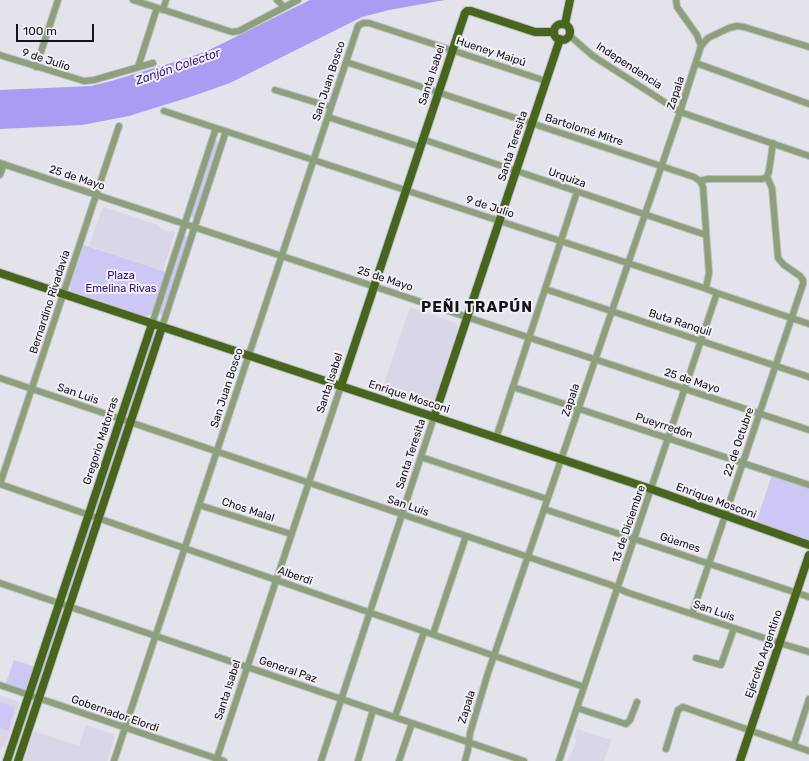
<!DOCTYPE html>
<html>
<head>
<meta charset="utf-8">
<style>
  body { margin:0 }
  #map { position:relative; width:809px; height:761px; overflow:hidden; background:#e3e3eb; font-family:Rubik,sans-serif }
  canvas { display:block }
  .scale { position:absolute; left:16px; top:24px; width:78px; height:18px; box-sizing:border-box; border:2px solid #151518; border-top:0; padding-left:5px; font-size:12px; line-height:14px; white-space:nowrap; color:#151518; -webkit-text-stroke:3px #f1f0f8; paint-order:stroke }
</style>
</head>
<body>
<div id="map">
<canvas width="809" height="761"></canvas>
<div class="scale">100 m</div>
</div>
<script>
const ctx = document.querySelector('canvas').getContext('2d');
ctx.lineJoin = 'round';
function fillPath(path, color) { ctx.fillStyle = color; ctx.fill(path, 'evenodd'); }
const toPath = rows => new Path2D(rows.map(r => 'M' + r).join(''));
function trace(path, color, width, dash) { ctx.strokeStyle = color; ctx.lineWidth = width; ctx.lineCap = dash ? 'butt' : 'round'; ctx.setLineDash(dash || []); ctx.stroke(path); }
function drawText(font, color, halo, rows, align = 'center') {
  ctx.font = font + ' Rubik,sans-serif'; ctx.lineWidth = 4; ctx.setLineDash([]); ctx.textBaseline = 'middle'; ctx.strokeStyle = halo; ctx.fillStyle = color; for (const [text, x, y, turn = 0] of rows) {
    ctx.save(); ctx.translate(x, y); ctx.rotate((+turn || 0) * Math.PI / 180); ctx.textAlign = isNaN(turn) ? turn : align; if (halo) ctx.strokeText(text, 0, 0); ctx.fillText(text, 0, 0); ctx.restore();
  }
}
const built = toPath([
  [105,207,158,225,160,228,169,232,173,230,175,233,163,271,89,246,102,209],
  [410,307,456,323,458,327,433,404,430,405,382,389],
  [0,695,17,701,19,704,5,747,2,746,0,751],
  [86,725,113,734,115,737,107,761,24,761,34,731,79,746],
  [577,729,611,740,604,761,567,761,569,756,571,754,577,739,574,738]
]);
const green = toPath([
  [215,141,217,141,219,144,196,217,193,218,190,216],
  [186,235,188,237,164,313,161,315,159,313,183,237],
  [84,245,166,272,151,315,146,316,71,291,70,286],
  [152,333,156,335,129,417,125,417],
  [122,424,126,426,99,508,96,509,94,508],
  [772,475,809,488,809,541,756,523],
  [89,524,92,525,69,596,67,596,65,595],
  [59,613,61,613,64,614,38,689,37,690,35,689],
  [14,660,36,667,27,690,6,683],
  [0,702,15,707,8,731,0,728]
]);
const water = toPath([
  [310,0,445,0,389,10,362,17,230,83,190,97,129,116,82,125,0,129,0,90,91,86,111,81,181,60,207,51]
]);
const minor = toPath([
  [133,0,232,32,239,31,298,0],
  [277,0,284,7],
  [676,0,677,7,697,35,701,46],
  [163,10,166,0],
  [569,35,593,56,680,112,809,156],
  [0,55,84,81,94,80,153,63],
  [346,62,661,166,694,177,700,181],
  [696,63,809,104],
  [36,67,58,0],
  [138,67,157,8],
  [275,90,331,107],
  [164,111,704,288,717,293,809,324],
  [328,117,420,147],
  [422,139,706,235],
  [0,163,809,430],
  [0,175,4,164],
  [700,181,703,187,709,273,706,288],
  [700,181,708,179,762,179,767,177,769,171,773,143],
  [545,289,809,377],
  [152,324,216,128],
  [162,327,226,131],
  [0,378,611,585,626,592,773,641,809,652],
  [513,387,809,485],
  [496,438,577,192],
  [421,457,547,499],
  [0,484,584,687],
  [0,484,119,126],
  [199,505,291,534],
  [544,509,809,597],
  [0,583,524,761],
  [692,614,803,284,803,280,800,276,784,265,778,258,772,188,767,177],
  [433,634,466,536],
  [696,658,721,665,734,628],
  [0,685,224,761],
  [577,708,626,724,630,720,637,702],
  [395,717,424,632],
  [794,745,809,699],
  [666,749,678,710,683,707,809,751],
  [114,761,358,26,363,23,369,23,546,81],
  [216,761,341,386],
  [321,761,434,417],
  [358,761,373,710],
  [399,761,412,723],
  [465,761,468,750,470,733,488,673,680,112,701,46,708,38,729,28,737,26,744,27,809,47],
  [559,761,717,293]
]);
const major = toPath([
  '554 32a8 8 0 1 1 16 0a8 8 0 1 1-16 0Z',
  [565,24,570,0],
  [0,273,651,489,809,545],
  [341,386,465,13,467,11,471,11,535,32,554,32],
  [434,417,560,39],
  [7,761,152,324],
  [18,761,162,327],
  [740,761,809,555]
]);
const streetNames = [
  ["Hueney Maipú",491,52,18],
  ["9 de Julio",46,60,18],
  ["Independencia",629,66,33],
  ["Santa Isabel",432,75,-72],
  ["San Juan Bosco",329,81,-72],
  ["Zapala",676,93,-72],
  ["Bartolomé Mitre",584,130,18],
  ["Santa Teresita",513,146,-72],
  ["25 de Mayo",77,178,18],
  ["Urquiza",567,178,19],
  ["9 de Julio",490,207,18],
  ["25 de Mayo",385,279,18],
  ["Bernardino Rivadavia",50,302,-72],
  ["Buta Ranquil",680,323,18],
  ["25 de Mayo",692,381,18],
  ["Santa Isabel",330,383,-72],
  ["San Juan Bosco",227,388,-72],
  ["San Luis",78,394,19],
  ["Enrique Mosconi",409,397,18],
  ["Zapala",571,400,-71],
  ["Pueyrredón",664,426,18],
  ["Gregorio Matorras",101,441,-72],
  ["22 de Octubre",739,442,-71],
  ["Santa Teresita",411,454,-72],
  ["Enrique Mosconi",716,501,20],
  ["San Luis",408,506,19],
  ["Chos Malal",248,510,18],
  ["13 de Diciembre",629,524,-71],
  ["Güemes",680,543,18],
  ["Alberdi",295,576,19],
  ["San Luis",714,611,19],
  ["Ejército Argentino",764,654,-71],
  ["General Paz",288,670,19],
  ["Santa Isabel",228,690,-72],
  ["Zapala",467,707,-73],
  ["Gobernador Elordi",115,714,19]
];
const parkNames = [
  ["Plaza",121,276],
  ["Emelina Rivas",121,289]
];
const waterNames = [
  ["Zanjón Colector",178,67,-19]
];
const districtNames = [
  ["PEÑI TRAPÚN",477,308]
];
fillPath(built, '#d9d7e7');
fillPath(green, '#ccc7f4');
fillPath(water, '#aa9cf2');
trace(minor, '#bebec5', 8);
trace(major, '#bebec5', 10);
trace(minor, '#8e9f7b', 6);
trace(major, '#48651d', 8);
drawText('11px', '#151518', '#f1f0f8', streetNames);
drawText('11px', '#351275', '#f1f0f8', parkNames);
drawText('italic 12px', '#39187b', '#f1f0f8', waterNames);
ctx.letterSpacing = '1px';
drawText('bold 15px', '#151518', '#f1f0f8', districtNames);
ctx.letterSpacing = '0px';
</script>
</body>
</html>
